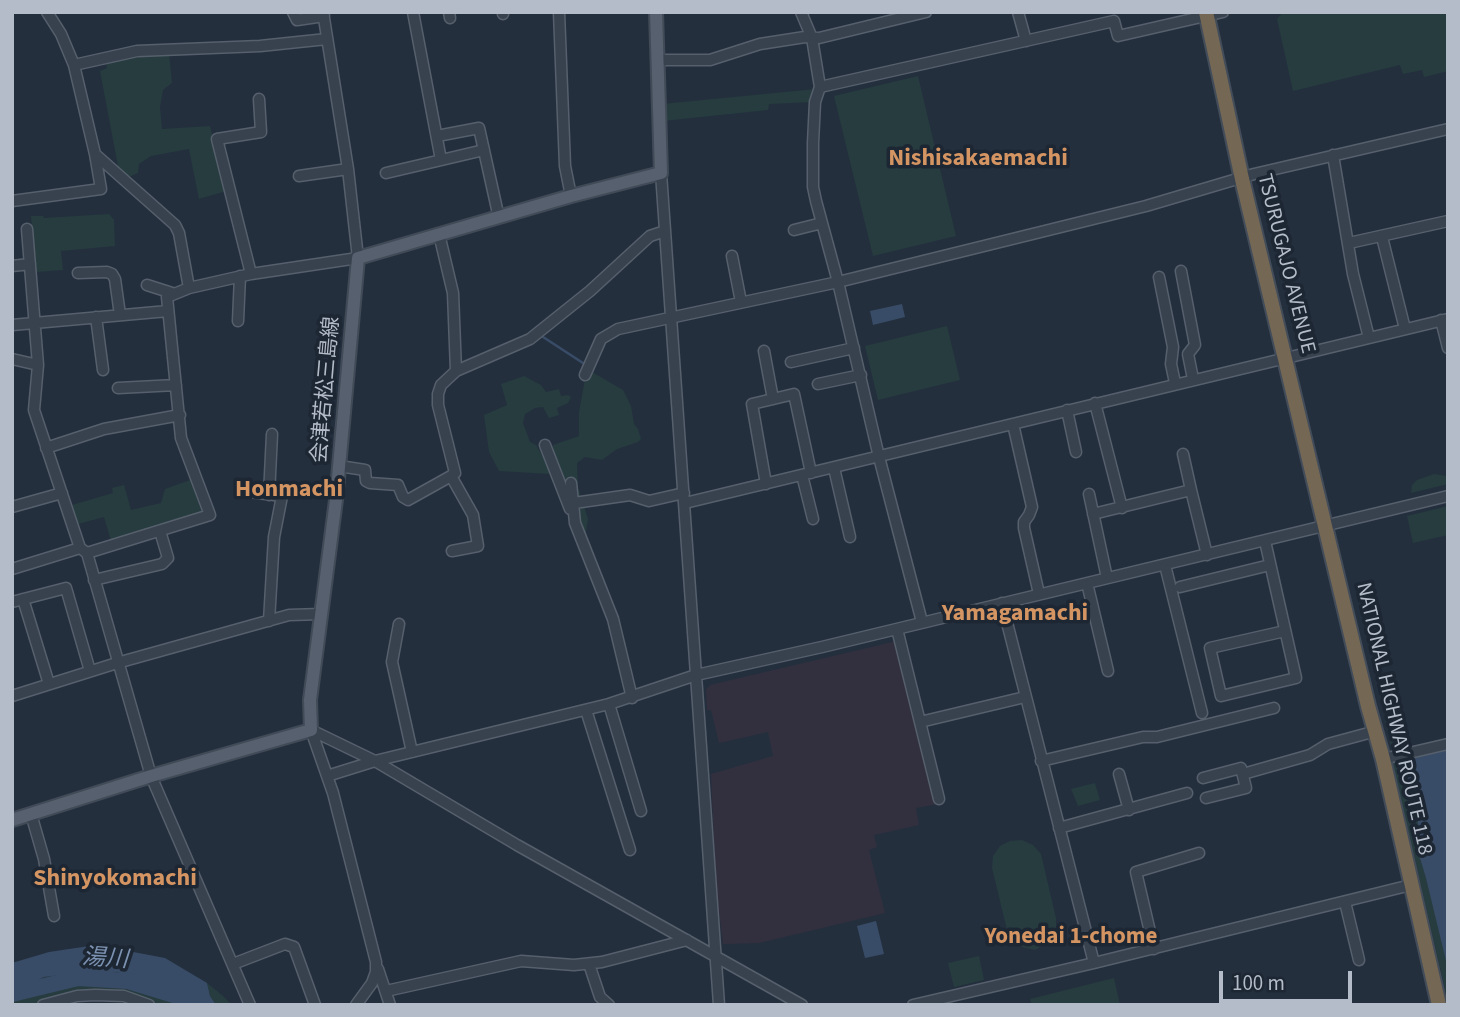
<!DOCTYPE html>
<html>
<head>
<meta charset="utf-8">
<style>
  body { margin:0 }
  #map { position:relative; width:1460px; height:1017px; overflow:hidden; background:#242f3e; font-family:"Source Sans 3",sans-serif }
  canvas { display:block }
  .frame { position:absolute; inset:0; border:14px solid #b4bcc9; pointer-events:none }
  .scale { position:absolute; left:1219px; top:971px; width:133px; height:32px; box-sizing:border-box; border:4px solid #b4bcc9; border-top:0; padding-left:9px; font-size:21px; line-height:24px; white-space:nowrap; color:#b4bcc9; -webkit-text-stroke:5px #1d2633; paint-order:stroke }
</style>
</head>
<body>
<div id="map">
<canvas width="1460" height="1017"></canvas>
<div class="frame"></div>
<div class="scale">100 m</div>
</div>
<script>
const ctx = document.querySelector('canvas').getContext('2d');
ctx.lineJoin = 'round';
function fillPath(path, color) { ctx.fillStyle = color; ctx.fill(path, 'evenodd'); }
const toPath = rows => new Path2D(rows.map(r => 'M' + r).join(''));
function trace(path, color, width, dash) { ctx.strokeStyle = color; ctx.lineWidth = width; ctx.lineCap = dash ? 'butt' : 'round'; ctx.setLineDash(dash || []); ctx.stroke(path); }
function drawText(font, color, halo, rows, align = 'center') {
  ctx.font = font + ' "Source Sans 3","Noto Sans JP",sans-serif'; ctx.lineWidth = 7; ctx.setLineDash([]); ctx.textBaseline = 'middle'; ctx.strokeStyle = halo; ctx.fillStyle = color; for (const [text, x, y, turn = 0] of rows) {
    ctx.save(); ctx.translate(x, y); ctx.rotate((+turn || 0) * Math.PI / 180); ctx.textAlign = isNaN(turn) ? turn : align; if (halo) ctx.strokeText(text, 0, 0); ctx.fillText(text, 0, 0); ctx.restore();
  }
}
const medical = toPath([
  [897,641,938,804,916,808,919,825,874,835,877,847,869,850,885,913,759,943,723,944,716,885,711,774,773,756,768,732,719,743,711,710,707,710,706,690,710,685]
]);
const green = toPath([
  [1283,12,1448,12,1448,71,1424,77,1422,70,1403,74,1400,65,1293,91,1277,19],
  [169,53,172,83,163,90,160,107,162,129,210,126,226,191,199,199,189,149,151,156,139,164,138,173,129,177,118,166,100,71,107,68,106,62],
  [918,76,956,236,873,256,834,96],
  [816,89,813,102,769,104,768,110,663,121,662,104],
  [109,214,114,220,115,246,61,251,63,270,36,272,31,216,43,216,44,218],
  [947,326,960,380,878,400,865,346],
  [592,372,623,390,631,406,634,424,638,429,641,439,638,442,617,449,602,460,585,457,577,463,578,487,588,519,586,532,582,532,553,453,553,445,579,436,579,412,585,379,589,380,589,373],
  [524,376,541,385,546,392,559,389,561,396,568,395,571,397,568,403,557,408,559,415,549,418,543,407,535,408,525,414,523,423,530,442,536,445,548,465,568,513,565,513,562,506,550,474,499,471,489,452,484,415,507,405,501,384],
  [1434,474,1446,476,1448,484,1411,493,1412,485,1417,480],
  [190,480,203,515,111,541,104,517,78,524,72,505,113,493,112,488,124,485,131,510,161,503,165,489],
  [1448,506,1448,535,1413,543,1407,516],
  [1397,714,1405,747,1392,750,1384,717],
  [1448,737,1448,1002,1390,752],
  [1095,783,1100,800,1078,806,1071,789],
  [1022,840,1033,845,1041,854,1056,918,1056,930,1051,941,1035,950,1018,946,1009,938,992,868,993,856,1000,846,1010,841],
  [979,956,984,980,954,987,948,963],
  [117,972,185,995,198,1005,162,1005,132,994,114,991,51,999,35,1005,12,1005,12,993,44,977,77,973],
  [1114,978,1120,1005,1032,1005,1030,999],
  [207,983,222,995,232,1005,216,1005,210,996]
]);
const water = toPath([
  [902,304,905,317,873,325,870,311],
  [1448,749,1448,969,1426,878,1414,838,1418,836,1416,830,1419,828,1404,760],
  [876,921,884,954,865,958,857,926],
  [96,945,165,958,207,983,210,996,216,1005,198,1005,184,995,117,972,77,973,44,977,12,993,12,963,49,952]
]);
const stream = toPath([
  [540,335,586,365]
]);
const river = toPath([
  [12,994,78,978,128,981,187,999,193,1005]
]);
const minor = toPath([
  [47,12,61,34,74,65,95,154,175,225,179,233,189,288],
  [293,12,297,20,324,16],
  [413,12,441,160],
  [449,12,450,18],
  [503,12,503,14],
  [559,12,565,166,571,196],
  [801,12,812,38,820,87,815,102,813,143,813,187,816,201,838,282,879,457,922,622],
  [1018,12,1026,41],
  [658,60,710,60,760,44,805,37,819,38,926,12],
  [74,65,137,51,260,46,327,39],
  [820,87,1114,21,1118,36,1223,12],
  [437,136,479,128,499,218],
  [1333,155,1353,274,1369,338],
  [386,173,484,150],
  [661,173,719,1005],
  [299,176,348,169],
  [12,201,101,189,95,154],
  [27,229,38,365,34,410,80,548,87,553,151,776,250,1005],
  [794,230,822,223],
  [439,234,453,293,456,371,441,385,438,394,438,405,455,473,451,476,473,515,478,546,452,551],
  [1382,237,1405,329],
  [1349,243,1448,221],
  [732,256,741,302],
  [12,266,30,264],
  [1181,271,1195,345,1188,354,1193,379],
  [78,273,107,272,112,274,115,279,120,315],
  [251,274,217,139,261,132,259,99],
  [1159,277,1173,347,1171,364,1175,383],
  [147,285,172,293],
  [96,317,103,370],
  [1441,320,1448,348],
  [238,321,240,276],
  [12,325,168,311],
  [764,351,773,399],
  [12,359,38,365],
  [791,362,854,348],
  [456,371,530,339,590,291,650,236,665,231],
  [585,375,601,339,618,329,838,282,1146,206,1254,174,1448,129],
  [818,384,861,375],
  [118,388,176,385],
  [1095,403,1122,508],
  [1067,410,1076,452],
  [1013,424,1032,507,1029,515,1024,522,1024,528,1039,594],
  [545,445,570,509],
  [46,448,104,429,180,415],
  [1183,454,1191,490],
  [339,466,365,470,366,481,370,483,398,485,403,497,408,500,451,476],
  [834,468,850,537],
  [802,475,813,519],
  [571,483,575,523,613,619,632,698],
  [766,484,752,404,794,394,811,473],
  [242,491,282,496,274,537,269,621],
  [1089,494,1107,578],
  [269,495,272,434],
  [574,503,630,495,649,501,684,493],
  [685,503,1448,319],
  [12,507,62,493],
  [1093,514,1191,490,1207,555],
  [1265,541,1296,678,1221,696,1210,648,1285,631],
  [87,553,210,515,181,438,167,297,189,288,251,274,358,258,348,169,323,12],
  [1165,565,1202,713],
  [12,569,80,548],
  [94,580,162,564,168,558,160,531],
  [1087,583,1108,671],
  [1180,587,1270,565],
  [23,599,49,684],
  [12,602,66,588,90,671],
  [1002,603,1094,963],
  [399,624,392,662,412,752],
  [897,629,939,799],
  [12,696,117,663,289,615,322,614],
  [609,704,641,811],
  [586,710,630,850],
  [920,722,1025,697],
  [311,730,375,761,517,845,802,1005],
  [311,730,333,793,376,962,376,972,372,983,356,1005],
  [1383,759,1448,744],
  [1041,761,1143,737,1157,737,1274,708],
  [1119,774,1129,810],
  [1243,774,1310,755,1328,744,1376,731],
  [327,776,375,761,609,704,696,675,822,647,1448,496],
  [1203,778,1241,768,1246,788,1206,798],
  [31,814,44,859,54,916],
  [1059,828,1187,793],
  [1345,902,1359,960],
  [1154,949,1136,872,1199,853],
  [233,964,285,944,294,947,315,1005],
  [589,964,600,997,609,1005],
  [378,969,390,1005],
  [386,991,521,961,574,965,602,962,687,940],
  [43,1005,77,996,95,995,124,996,149,1005],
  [913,1005,1094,963,1411,885]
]);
const major = toPath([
  [12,820,151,776,311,730,310,700,336,500,358,258,571,196,661,173,656,12]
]);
const highway = toPath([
  [1206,12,1242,179,1368,706,1383,759,1439,1005]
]);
const streetNames = [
  ["TSURUGAJO AVENUE",1285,264,76],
  ["会津若松三島線",327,390,-85],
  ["NATIONAL HIGHWAY ROUTE 118",1393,719,77]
];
const neighbourhoodNames = [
  ["Yonedai 1-chome",1071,938]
];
const waterNames = [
  ["湯川",105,960,4]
];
const quarterNames = [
  ["Nishisakaemachi",978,160],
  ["Honmachi",289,491],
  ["Yamagamachi",1015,615],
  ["Shinyokomachi",115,880]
];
fillPath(medical, '#32303f');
fillPath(green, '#263c3f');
fillPath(water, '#394c67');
trace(stream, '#394c67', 2.5);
trace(river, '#394c67', 16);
trace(minor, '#565f6c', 13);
trace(major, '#414a57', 16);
trace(highway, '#434c59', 18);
trace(minor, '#38414e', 10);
trace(major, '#56606e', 12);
trace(highway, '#746855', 14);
drawText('21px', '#b4bcc9', '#1d2633', streetNames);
drawText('bold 23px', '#d59563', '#1d2633', neighbourhoodNames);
drawText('italic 23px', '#7c92b1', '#1d2633', waterNames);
drawText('bold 24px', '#d59563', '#1d2633', quarterNames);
</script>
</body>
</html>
